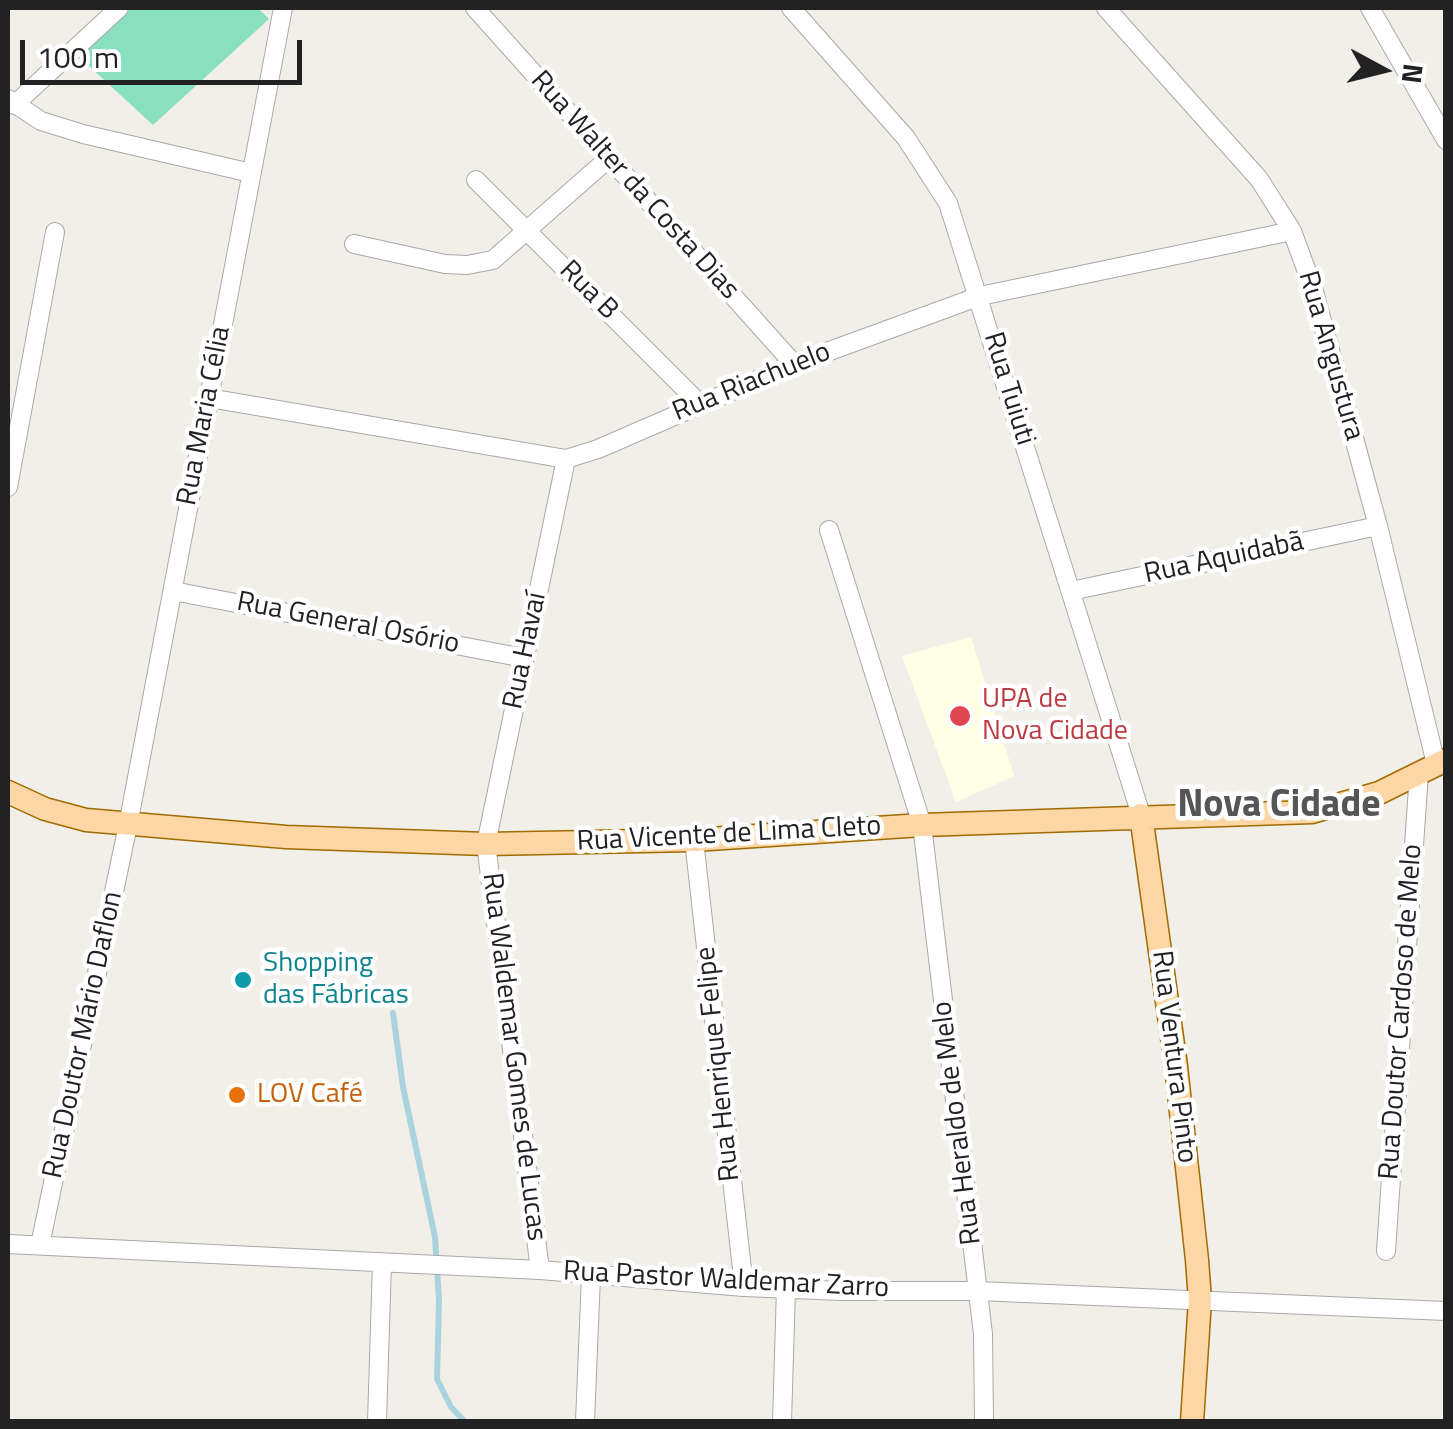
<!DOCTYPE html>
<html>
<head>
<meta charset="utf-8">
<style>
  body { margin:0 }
  #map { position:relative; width:1453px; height:1429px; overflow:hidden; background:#f2efe9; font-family:"Titillium Web",sans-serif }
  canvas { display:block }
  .frame { position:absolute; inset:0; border:10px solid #222; pointer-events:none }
  .north { position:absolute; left:1333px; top:20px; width:100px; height:100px; -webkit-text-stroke:8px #fff; paint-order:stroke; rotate:97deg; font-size:28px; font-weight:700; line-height:40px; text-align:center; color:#222 }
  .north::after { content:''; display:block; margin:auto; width:35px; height:45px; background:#222; clip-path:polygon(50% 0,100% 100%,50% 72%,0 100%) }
  .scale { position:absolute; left:20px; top:40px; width:282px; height:45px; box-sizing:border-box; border:5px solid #222; border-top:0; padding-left:12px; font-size:30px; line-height:35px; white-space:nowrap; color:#222; -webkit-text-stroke:8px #fff; paint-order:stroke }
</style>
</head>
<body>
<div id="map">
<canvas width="1453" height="1429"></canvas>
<div class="frame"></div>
<div class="north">N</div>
<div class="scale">100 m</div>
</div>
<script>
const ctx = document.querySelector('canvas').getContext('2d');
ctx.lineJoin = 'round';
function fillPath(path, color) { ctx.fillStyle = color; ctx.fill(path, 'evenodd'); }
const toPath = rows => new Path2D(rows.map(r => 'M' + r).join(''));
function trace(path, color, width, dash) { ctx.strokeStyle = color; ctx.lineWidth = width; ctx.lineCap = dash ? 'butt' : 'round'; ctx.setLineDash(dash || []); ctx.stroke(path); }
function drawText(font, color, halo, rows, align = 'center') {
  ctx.font = font + ' "Titillium Web",sans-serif'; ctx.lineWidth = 9; ctx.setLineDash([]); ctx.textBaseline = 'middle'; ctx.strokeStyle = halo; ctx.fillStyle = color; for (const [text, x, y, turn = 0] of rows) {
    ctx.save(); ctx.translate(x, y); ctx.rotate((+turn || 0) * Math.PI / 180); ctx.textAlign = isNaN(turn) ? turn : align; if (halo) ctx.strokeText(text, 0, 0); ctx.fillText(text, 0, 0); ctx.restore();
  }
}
const education = toPath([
  [971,637,1014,776,956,802,902,656]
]);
const pitch = toPath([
  [128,8,258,8,269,19,153,125,76,54]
]);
const stream = toPath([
  [393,1013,403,1087,435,1237,439,1301,437,1379,451,1407,465,1422]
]);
const minor = toPath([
  [475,8,794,364],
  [791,8,906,138,948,203,1141,815],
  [1106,8,1259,179,1292,231,1313,288,1378,526,1436,764],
  [1370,8,1446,140],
  [8,99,41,121,83,134,251,173],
  [14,105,119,8],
  [476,180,699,403],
  [354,244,445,264,467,265,493,260,609,158],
  [209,398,566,459,598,449,794,364,980,296,1292,231],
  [8,487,55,232],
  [829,530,922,825,983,1334,984,1422],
  [173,591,524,658],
  [1071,591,1378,526],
  [694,840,744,1287],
  [8,1244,540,1270,744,1287,842,1291,978,1291,1446,1311],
  [40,1245,128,825,283,8],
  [1386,1251,1419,773],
  [540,1270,486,844,566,459],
  [377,1422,382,1263],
  [585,1422,591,1276],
  [782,1422,786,1288]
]);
const major = toPath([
  [8,792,45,809,86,820,286,837,486,844,694,840,922,825,1312,812,1379,793,1446,760],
  [1141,815,1176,1066,1197,1260,1200,1300,1192,1422]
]);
const markers = [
  [960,716,12,"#e0444e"],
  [243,980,10,"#0f9aa8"],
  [237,1095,10,"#e8710a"]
];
const streetNames = [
  ["Rua Walter da Costa Dias",634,186,48],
  ["Rua B",588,291,45],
  ["Rua Angustura",1330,356,74],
  ["Rua Riachuelo",752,383,-22],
  ["Rua Tuiuti",1008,389,73],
  ["Rua Maria Célia",205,416,-79],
  ["Rua Aquidabã",1224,559,-12],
  ["Rua General Osório",348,624,11],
  ["Rua Havaí",526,651,-78],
  ["Rua Vicente de Lima Cleto",729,835,-3],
  ["Rua Doutor Cardoso de Melo",1402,1012,-86],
  ["Rua Doutor Mário Daflon",84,1035,-78],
  ["Rua Waldemar Gomes de Lucas",513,1057,83],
  ["Rua Ventura Pinto",1173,1057,83],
  ["Rua Henrique Felipe",719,1064,-96],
  ["Rua Heraldo de Melo",958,1123,-97],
  ["Rua Pastor Waldemar Zarro",726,1281,3]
];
const healthNames = [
  ["UPA de",982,700],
  ["Nova Cidade",982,732]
];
const cultureNames = [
  ["Shopping",263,964],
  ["das Fábricas",263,996]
];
const foodNames = [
  ["LOV Café",257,1095]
];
const districtNames = [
  ["Nova Cidade",1279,807]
];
fillPath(education, '#ffffe5');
fillPath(pitch, '#88e0be');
trace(stream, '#aad3df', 6);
trace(minor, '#a9a9a9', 20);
trace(major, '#a06b00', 25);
trace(minor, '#fff', 18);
trace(major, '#fcd6a4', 22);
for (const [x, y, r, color] of markers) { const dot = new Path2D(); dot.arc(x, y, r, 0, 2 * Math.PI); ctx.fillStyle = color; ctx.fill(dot); trace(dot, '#fff', 4); }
drawText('28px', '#222', '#fff', streetNames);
drawText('28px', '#be3a42', '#fff', healthNames, 'left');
drawText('28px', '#0d838f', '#fff', cultureNames, 'left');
drawText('28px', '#c56008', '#fff', foodNames, 'left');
drawText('bold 38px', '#555', '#fff', districtNames);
</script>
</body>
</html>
